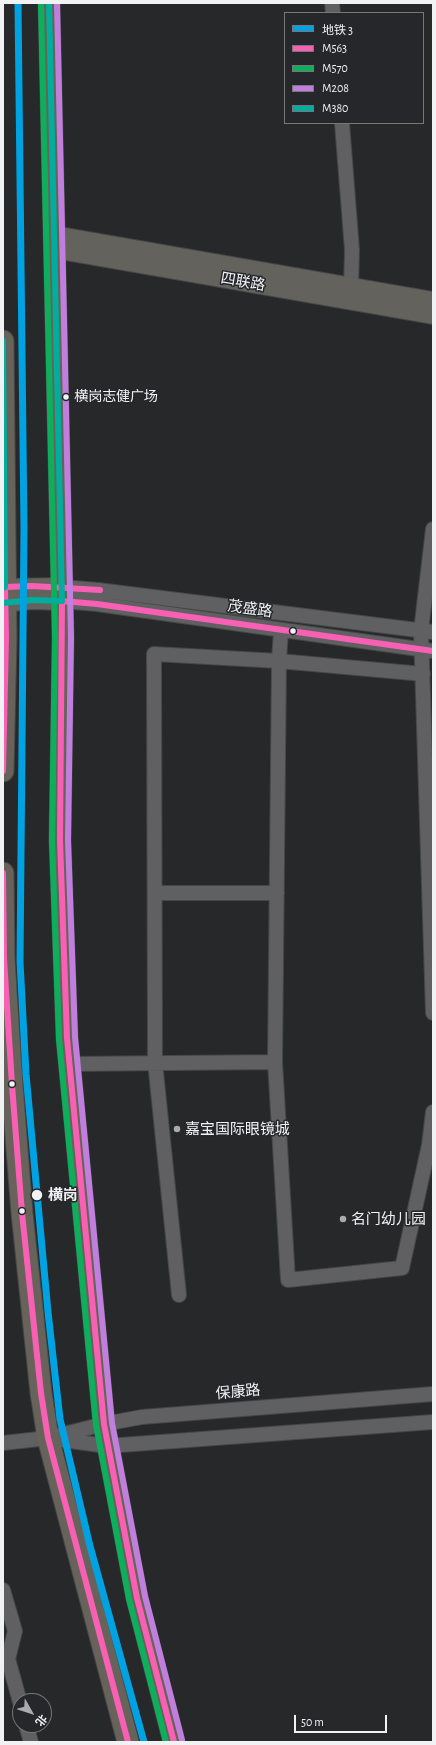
<!DOCTYPE html>
<html>
<head>
<meta charset="utf-8">
<style>
  body { margin:0 }
  #map { position:relative; width:436px; height:1745px; overflow:hidden; background:#27282a; font-family:"Alegreya Sans","Noto Sans SC",sans-serif }
  canvas { display:block }
  .frame { position:absolute; inset:0; border:4px solid #f1f2f4; pointer-events:none }
  .legend { position:absolute; left:284px; top:12px; width:140px; height:112px; box-sizing:border-box; background:#26272b; border:1px solid #77787b; margin:0; padding:5px 7px; list-style:none; font-size:12px; color:#f1f2f4 }
  .legend li { display:flex; align-items:center; gap:8px; height:20px }
  .legend b { width:20px; border:1px solid #77787b }
  .north { position:absolute; left:12px; top:1693px; width:40px; height:40px; box-sizing:border-box; background:#26272b; border:1px solid #77787b; border-radius:50%; rotate:129deg; font-size:11px; font-weight:700; line-height:16px; text-align:center; color:#f1f2f4 }
  .north::after { content:''; display:block; margin:auto; width:14px; height:18px; background:#aaabad; clip-path:polygon(50% 0,100% 100%,50% 72%,0 100%) }
  .scale { position:absolute; left:294px; top:1715px; width:93px; height:18px; box-sizing:border-box; border:2px solid #f1f2f4; border-top:0; padding-left:5px; font-size:12px; line-height:14px; white-space:nowrap; color:#f1f2f4; -webkit-text-stroke:3px #26272b; paint-order:stroke }
</style>
</head>
<body>
<div id="map">
<canvas width="436" height="1745"></canvas>
<div class="frame"></div>
<ul class="legend">
<li><b style="height:5px;background:#00a2e1"></b>地铁 3</li>
<li><b style="height:5px;background:#f860b3"></b>M563</li>
<li><b style="height:5px;background:#0daf5c"></b>M570</li>
<li><b style="height:5px;background:#c07fdc"></b>M208</li>
<li><b style="height:5px;background:#01ad9c"></b>M380</li>
</ul>
<div class="north">北</div>
<div class="scale">50 m</div>
</div>
<script>
const ctx = document.querySelector('canvas').getContext('2d');
ctx.lineJoin = 'round';
const toPath = rows => new Path2D(rows.map(r => 'M' + r).join(''));
function trace(path, color, width, dash) { ctx.strokeStyle = color; ctx.lineWidth = width; ctx.lineCap = dash ? 'butt' : 'round'; ctx.setLineDash(dash || []); ctx.stroke(path); }
function drawText(font, color, halo, rows, align = 'center') {
  ctx.font = font + ' "Alegreya Sans","Noto Sans SC",sans-serif'; ctx.lineWidth = 3; ctx.setLineDash([]); ctx.textBaseline = 'middle'; ctx.strokeStyle = halo; ctx.fillStyle = color; for (const [text, x, y, turn = 0] of rows) {
    ctx.save(); ctx.translate(x, y); ctx.rotate((+turn || 0) * Math.PI / 180); ctx.textAlign = isNaN(turn) ? turn : align; if (halo) ctx.strokeText(text, 0, 0); ctx.fillText(text, 0, 0); ctx.restore();
  }
}
const minor = toPath([
  [332,3,333,13],
  [342,123,352,250,351,287],
  [433,529,421,631,433,1013],
  [62,587,98,590,433,632],
  [62,601,97,604,433,651],
  [281,630,279,661,275,1062,288,1280,402,1268,429,1145,433,1112],
  [155,893,277,893],
  [70,1064,275,1062],
  [179,1295,155,1062,154,654,279,661,423,674],
  [56,1439,107,1446,433,1422],
  [3,1443,48,1438,104,1424,142,1417,433,1394],
  [3,1590,15,1631,8,1659,20,1702],
  [26,1725,31,1742]
]);
const major = toPath([
  [54,235,433,301],
  [54,249,433,315],
  [3,588,62,587],
  [3,603,32,600,62,601]
]);
const highway = toPath([
  [49,3,63,637,60,840,67,1038,104,1424,137,1598,174,1742],
  [3,341,6,638,3,771],
  [3,873,4,959,12,1085,22,1213,41,1393,48,1438,128,1742]
]);
const bus1 = toPath([
  [3,771,6,638,5,587,32,586,100,590],
  [3,873,4,959,12,1085,22,1213,41,1393,48,1438,128,1742],
  [174,1742,137,1598,104,1424,67,1038,60,840,62,601,97,604,433,651]
]);
const bus2 = toPath([
  [41,3,55,637,52,840,59,1039,96,1425,129,1599,166,1742]
]);
const bus3 = toPath([
  [57,3,71,637,68,840,75,1037,112,1423,145,1596,182,1740]
]);
const bus4 = toPath([
  [3,341,5,587,3,588],
  [3,603,32,600,62,601,49,3]
]);
const metro1 = toPath([
  [18,3,24,528,20,962,26,1074,48,1312,60,1419,90,1546,144,1742]
]);
const markers = [
  [66,397,3.5,"#f1f2f4"],
  [293,631,3.5,"#f1f2f4"],
  [12,1084,3.5,"#f1f2f4"],
  [177,1129,4,"#aaabad"],
  [37,1195,6,"#f1f2f4"],
  [22,1211,3.5,"#f1f2f4"],
  [343,1219,4,"#aaabad"]
];
const busNames = [
  ["横岗志健广场",74,397]
];
const streetNames = [
  ["四联路",243,282,10],
  ["茂盛路",250,609,8],
  ["保康路",238,1392,-5]
];
const poiNames = [
  ["嘉宝国际眼镜城",185,1129],
  ["名门幼儿园",351,1219]
];
const stopNames = [
  ["横岗",48,1195]
];
trace(minor, '#454648', 16);
trace(major, '#454648', 20);
trace(highway, '#454648', 23);
trace(minor, '#606062', 14);
trace(major, '#64625d', 18);
trace(highway, '#68635a', 21);
trace(bus1, '#f860b3', 6);
trace(bus2, '#0daf5c', 6);
trace(bus3, '#c07fdc', 6);
trace(bus4, '#01ad9c', 6);
trace(metro1, '#00a2e1', 7);
for (const [x, y, r, color] of markers) { const dot = new Path2D(); dot.arc(x, y, r, 0, 2 * Math.PI); ctx.fillStyle = color; ctx.fill(dot); trace(dot, '#26272b', 1.5); }
drawText('14px', '#f1f2f4', '#26272b', busNames, 'left');
drawText('15px', '#f1f2f4', '#26272b', streetNames);
drawText('15px', '#f1f2f4', '#26272b', poiNames, 'left');
drawText('bold 15px', '#f1f2f4', '#26272b', stopNames, 'left');
</script>
</body>
</html>
